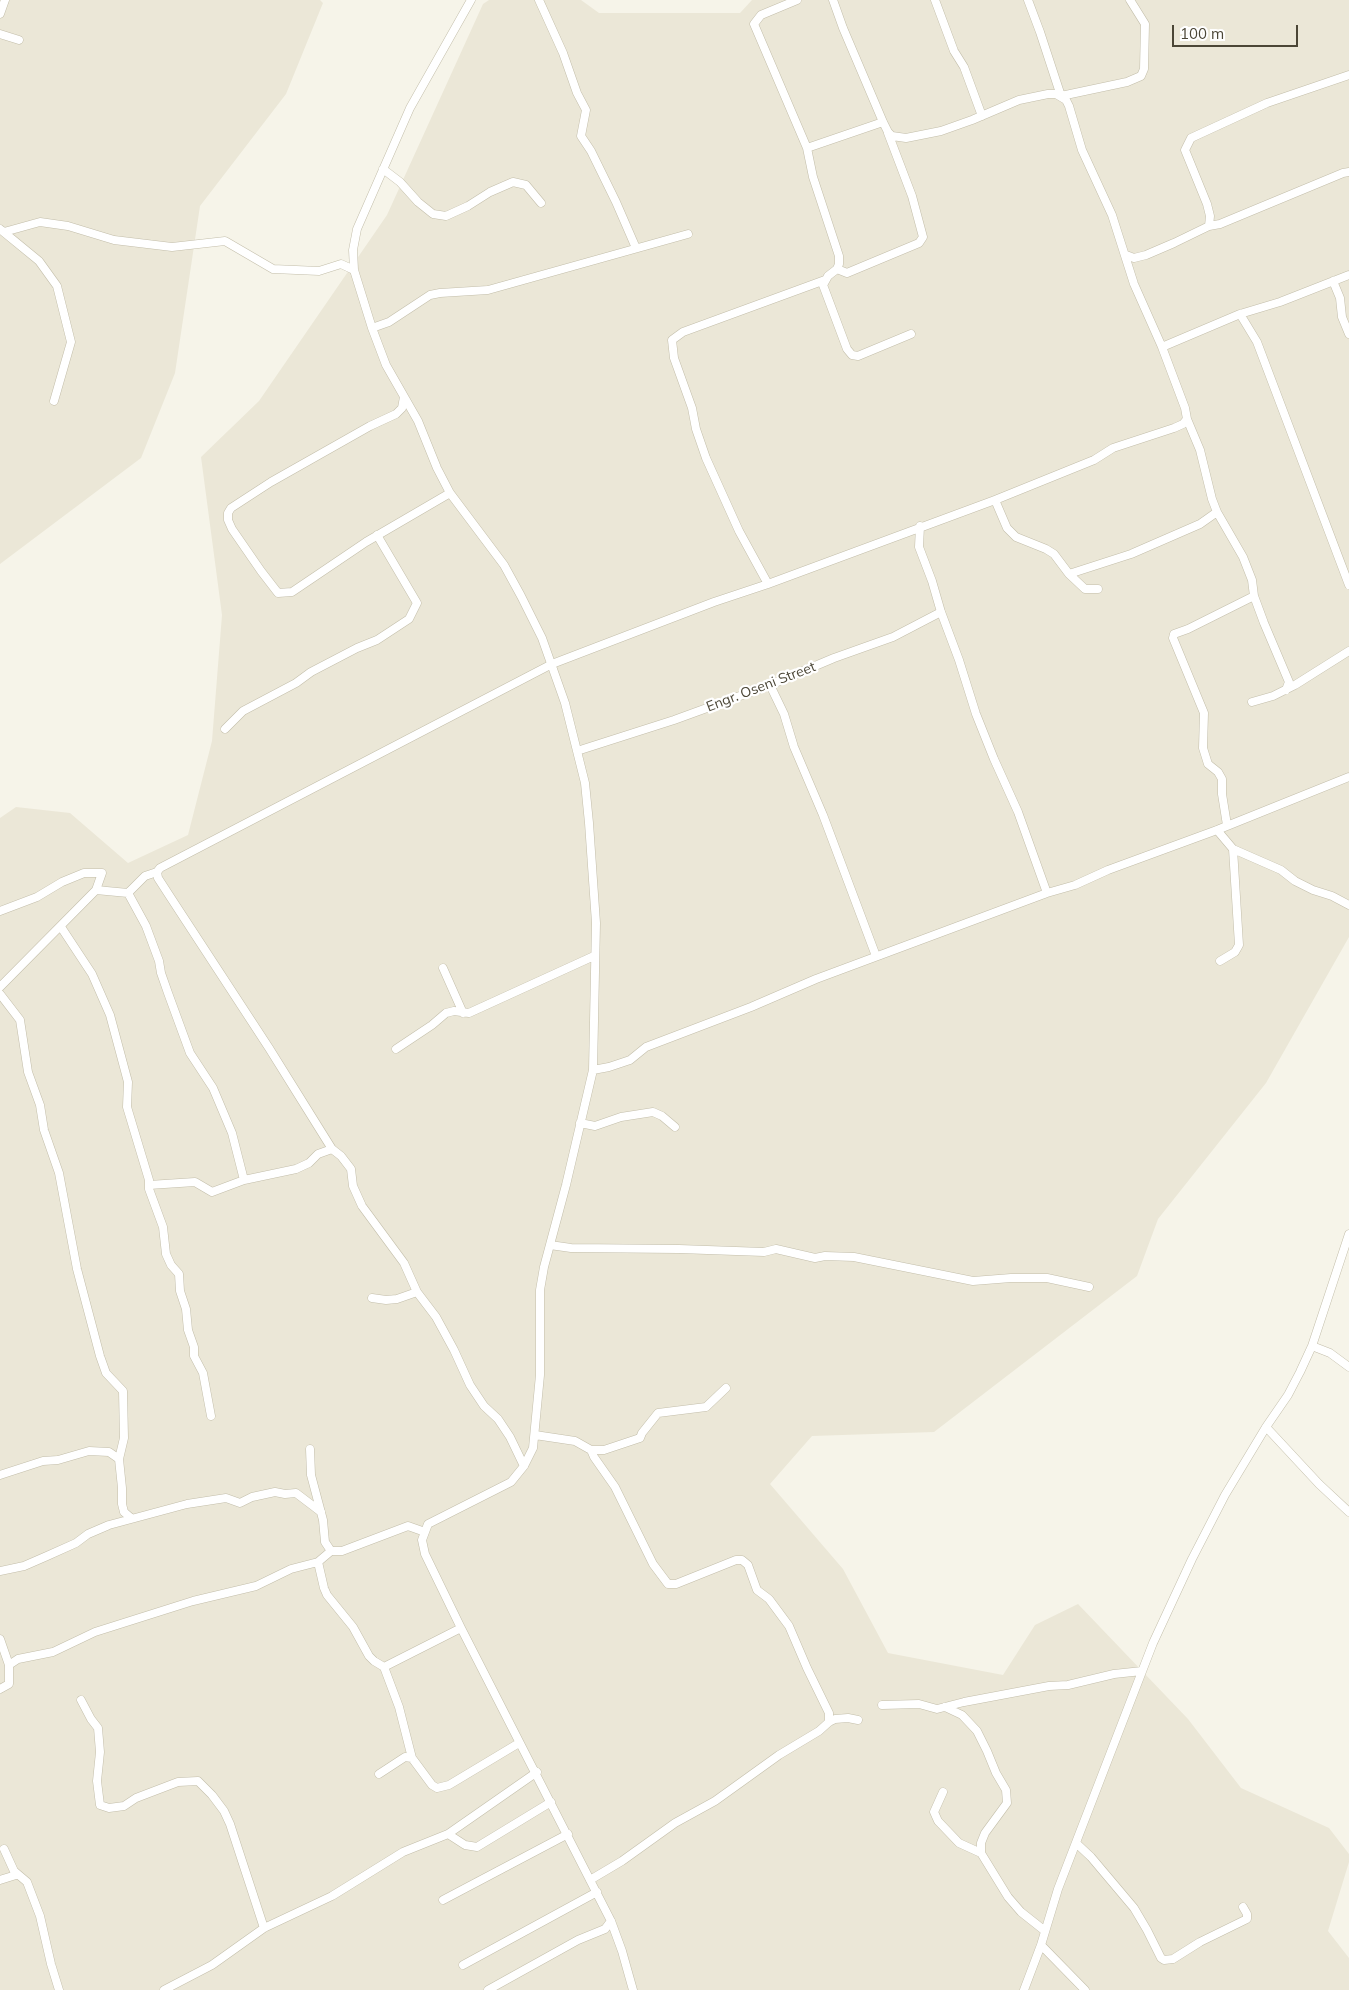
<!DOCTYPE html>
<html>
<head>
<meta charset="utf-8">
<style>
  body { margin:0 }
  #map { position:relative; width:1349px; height:1990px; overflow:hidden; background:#f6f4e9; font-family:Mulish,sans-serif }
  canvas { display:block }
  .scale { position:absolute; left:1172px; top:25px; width:126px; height:22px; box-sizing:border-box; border:2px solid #4b4636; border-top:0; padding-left:6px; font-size:15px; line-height:18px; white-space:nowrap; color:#4b4636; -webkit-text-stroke:4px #fff; paint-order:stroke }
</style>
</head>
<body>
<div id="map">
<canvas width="1349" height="1990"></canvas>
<div class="scale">100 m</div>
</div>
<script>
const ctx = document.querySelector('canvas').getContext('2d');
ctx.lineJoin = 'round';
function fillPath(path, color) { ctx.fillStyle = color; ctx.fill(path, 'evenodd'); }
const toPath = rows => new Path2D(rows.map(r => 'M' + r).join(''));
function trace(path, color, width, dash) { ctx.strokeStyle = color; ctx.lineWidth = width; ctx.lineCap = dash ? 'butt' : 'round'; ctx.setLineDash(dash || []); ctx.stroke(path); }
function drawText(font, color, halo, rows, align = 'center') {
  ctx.font = font + ' Mulish,sans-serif'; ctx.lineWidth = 4.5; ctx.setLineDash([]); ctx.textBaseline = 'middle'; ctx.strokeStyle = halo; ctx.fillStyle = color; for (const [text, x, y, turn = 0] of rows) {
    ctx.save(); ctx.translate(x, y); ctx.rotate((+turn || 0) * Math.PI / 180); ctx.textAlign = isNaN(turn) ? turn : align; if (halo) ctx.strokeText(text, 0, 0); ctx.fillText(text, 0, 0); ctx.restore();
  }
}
const residential = toPath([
  [0,0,320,0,323,3,286,94,200,206,175,373,141,458,0,564],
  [489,0,581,0,599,13,740,13,752,0,1349,0,1349,937,1266,1083,1158,1219,1137,1276,934,1432,812,1436,770,1484,843,1569,888,1653,1003,1675,1035,1625,1078,1604,1188,1719,1241,1788,1329,1828,1349,1854,1349,1862,1328,1931,1349,1958,1349,1990,0,1990,0,818,16,807,70,813,128,863,188,835,212,741,222,615,201,457,259,401,387,215,483,4]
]);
const street = toPath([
  [471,0,410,108,357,229,353,250,354,270,372,328,386,365,418,421,437,468,450,493,504,565,521,596,542,638,565,703,585,783,589,823,596,923,593,1070,566,1185,544,1267,540,1290,540,1375,533,1448,524,1466,511,1482,428,1524,422,1540,425,1554,461,1628,611,1921,622,1951,633,1990],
  [539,0,563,53,577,93,586,110,581,136,591,151,616,202,636,248],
  [797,0,761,15,754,24,807,148],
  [935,0,954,51,964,67,982,116],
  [1028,0,1040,32,1061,96,1127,82,1141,76,1144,69,1145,24,1130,0],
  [0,14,5,0],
  [0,34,19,40],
  [883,122,807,148,813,177,839,256,839,264,837,269,828,276,823,285,847,349,852,355,858,356,911,334],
  [383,169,400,182,418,202,433,214,446,216,468,206,490,192,513,182,526,185,541,203],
  [1209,226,1220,224,1343,173,1349,172],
  [0,229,39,261,57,286,71,342,54,401],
  [4,232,40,222,68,226,114,240,172,247,225,241,273,269,319,271,341,264,354,270],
  [1126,255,1134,258,1146,255,1174,243,1209,226,1210,216,1207,204,1185,150,1191,138,1267,103,1349,75],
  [837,269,847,273,919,243,923,237,912,196,888,133],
  [1333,281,1340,298,1342,317,1349,334],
  [1240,314,1257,342,1349,585],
  [372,328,389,322,430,295,440,293,488,290,688,234],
  [1162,347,1240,314,1280,302,1349,275],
  [404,397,402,408,396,414,370,426,271,482,231,508,228,513,228,520,232,529,261,571,278,593,292,592,366,542,450,493],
  [1187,419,1200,450,1212,499,1217,512,1243,557,1252,580,1254,596,1264,623,1289,682,1286,690],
  [995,500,1007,528,1016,537,1046,549,1054,554,1069,574,1085,589,1098,589],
  [920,526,919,547,932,581,941,612,959,660,976,714,994,759,1018,812,1047,893],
  [1069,574,1131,554,1200,524,1217,512],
  [768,584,739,531,706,458,696,429,692,408,674,358,672,340,683,332,825,280],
  [770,685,784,714,794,747,823,815,876,956],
  [1252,702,1273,696,1295,685,1349,651],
  [225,729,243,711,296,683,311,672,357,648,377,640,409,619,417,603,377,535],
  [577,751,674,720,770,685,834,658,893,637,941,612],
  [1227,825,1222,794,1222,779,1218,772,1208,764,1203,748,1204,713,1173,638,1174,634,1188,629,1254,596],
  [1217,830,1233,849,1239,945,1235,952,1220,961],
  [1233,849,1281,870,1295,881,1313,890,1332,896,1349,905],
  [157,872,158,878,169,895,269,1048,332,1149,341,1156,351,1169,353,1186,362,1206,404,1263,417,1292,436,1317,454,1350,470,1385,484,1406,498,1419,510,1437,524,1466],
  [0,911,37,897,62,882,84,873,102,873,96,890],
  [61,927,92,974,110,1015,128,1082,127,1107,149,1180,149,1189,163,1227,166,1254,171,1265,179,1274,180,1291,186,1309,188,1330,194,1347,194,1356,203,1373,211,1416],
  [443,968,463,1013],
  [0,987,96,890,128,893],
  [0,994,20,1020,28,1072,40,1105,44,1130,59,1173,77,1269,100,1356,106,1373,123,1391,124,1438,119,1459],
  [396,1049,432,1025,446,1013,454,1011,469,1013,594,956],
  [593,1070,609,1067,630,1060,646,1047,751,1007,816,979,1047,893,1075,885,1108,870,1217,830,1349,777],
  [580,1123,595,1126,621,1117,653,1112,662,1116,675,1127],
  [244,1180,232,1133,213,1088,190,1053,168,993,161,973,159,961,146,926,128,893,145,876,157,872,160,868,552,664,714,602,768,584,995,500,1094,460,1113,448,1174,428,1183,424,1187,419,1185,408,1162,347,1134,284,1112,215,1082,150,1069,106,1066,100,1056,94,1048,94,1019,100,972,120,941,131,906,138,892,136,888,132,883,122,843,28,833,0],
  [149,1185,195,1182,212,1192,244,1180,296,1169,309,1163,318,1154,332,1149],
  [550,1245,571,1248,679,1249,764,1252,776,1249,815,1258,825,1256,854,1257,973,1281,1011,1278,1047,1278,1089,1287],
  [372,1298,386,1300,397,1299,417,1292],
  [1312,1346,1330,1353,1349,1367],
  [1266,1427,1319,1484,1349,1512],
  [535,1435,575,1441,591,1450,594,1457,615,1487,653,1564,668,1584,676,1584,736,1560,742,1560,748,1565,757,1590,769,1599,789,1626,807,1668,829,1713,829,1722],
  [310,1449,311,1475,323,1520,325,1542,331,1551,342,1551,408,1526,425,1532],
  [591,1450,604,1450,640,1438,642,1433,658,1413,706,1407,726,1388],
  [0,1475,43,1461,58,1460,89,1451,109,1452,119,1459,122,1488,122,1504,124,1512,131,1518],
  [331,1551,318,1562,324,1588,327,1595,353,1627,369,1656,374,1661,384,1667,461,1628],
  [0,1571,24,1566,47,1556,76,1543,88,1534,109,1525,187,1504,226,1498,240,1503,252,1497,275,1492,285,1494,296,1493,321,1512],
  [0,1639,9,1665],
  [384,1667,399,1707,412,1758],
  [0,1689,9,1684,9,1665,18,1659,53,1652,95,1632,193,1601,256,1586,291,1569,318,1562],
  [81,1700,91,1719,98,1728,100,1752,97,1781,100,1805,109,1808,124,1806,136,1798,178,1782,198,1781,212,1795,224,1811,230,1824,264,1928],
  [882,1705,919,1704,937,1709,964,1702,1049,1686,1068,1685,1114,1674,1142,1671],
  [945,1707,962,1715,977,1731,987,1751,996,1773,1006,1790,1007,1803,985,1833,981,1843,981,1853,1008,1897,1021,1912,1045,1931],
  [379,1774,405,1757,412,1758,432,1785,437,1788,449,1785,519,1743],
  [943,1792,934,1812,938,1821,959,1843,981,1853],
  [448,1834,465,1845,477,1847,551,1802],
  [1076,1843,1091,1857,1134,1908,1147,1930,1161,1958,1164,1960,1173,1959,1200,1942,1247,1919,1247,1914,1243,1907],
  [4,1849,14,1871,27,1882,40,1916,51,1964,59,1990],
  [0,1880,16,1875],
  [590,1880,622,1861,675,1823,715,1801,779,1755,819,1731,829,1722,835,1719,848,1718,858,1720],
  [443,1900,568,1834],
  [1041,1945,1085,1990],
  [463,1965,597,1892],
  [164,1990,212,1965,264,1928,332,1896,403,1852,448,1834,537,1772],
  [488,1990,578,1940,605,1929,611,1921],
  [1024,1990,1041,1945,1058,1889,1153,1643,1192,1559,1225,1495,1266,1427,1288,1395,1300,1372,1312,1346,1349,1234]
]);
const streetNames = [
  ["Engr. Oseni Street",761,687,-21]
];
fillPath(residential, '#ebe7d7');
trace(street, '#c3beaa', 9);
trace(street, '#fff', 8);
drawText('14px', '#4b4636', '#fff', streetNames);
</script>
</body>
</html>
